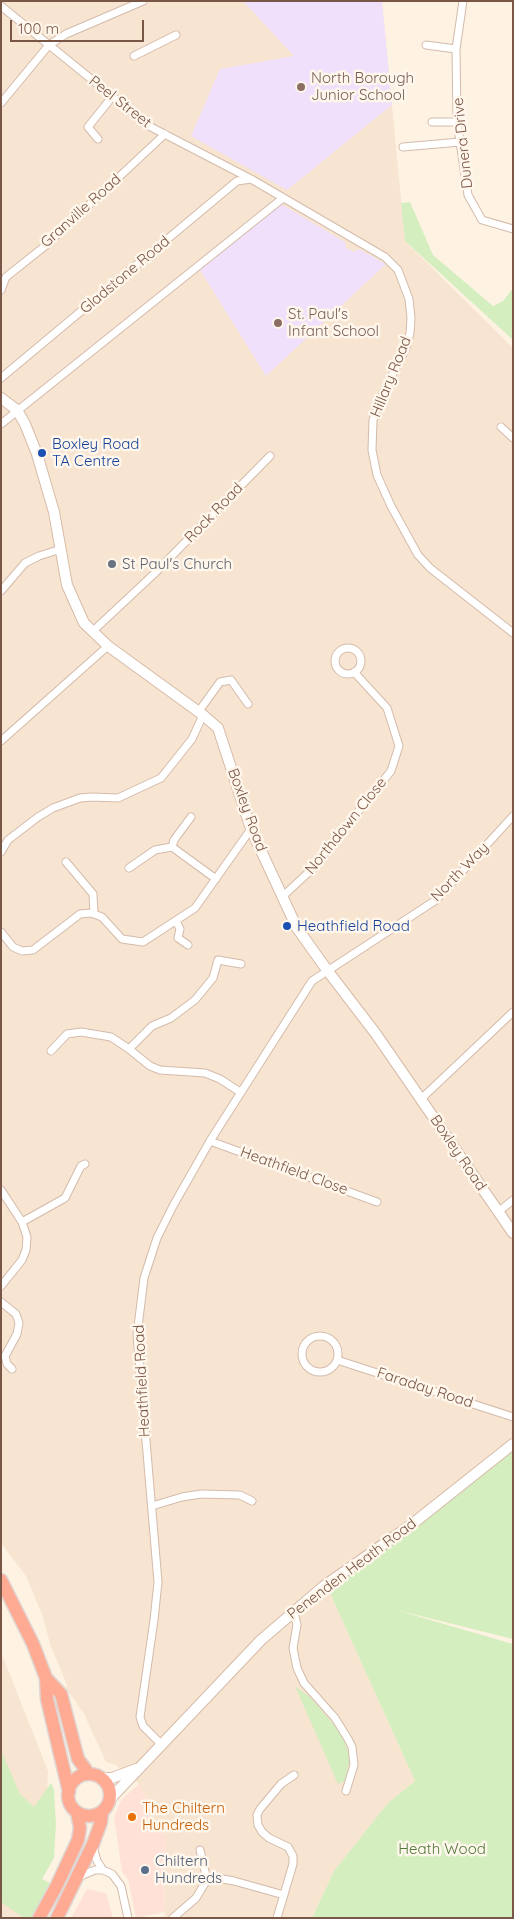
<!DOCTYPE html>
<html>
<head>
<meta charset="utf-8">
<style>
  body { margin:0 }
  #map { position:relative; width:514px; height:1919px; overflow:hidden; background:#fef3e3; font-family:Quicksand,sans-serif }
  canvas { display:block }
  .frame { position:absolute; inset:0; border:2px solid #7a5646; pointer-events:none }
  .scale { position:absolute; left:10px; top:20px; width:134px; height:22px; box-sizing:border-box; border:2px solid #7a5646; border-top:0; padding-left:6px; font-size:15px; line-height:18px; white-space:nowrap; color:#7a5646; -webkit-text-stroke:4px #fff6ec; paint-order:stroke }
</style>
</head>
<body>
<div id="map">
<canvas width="514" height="1919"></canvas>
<div class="frame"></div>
<div class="scale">100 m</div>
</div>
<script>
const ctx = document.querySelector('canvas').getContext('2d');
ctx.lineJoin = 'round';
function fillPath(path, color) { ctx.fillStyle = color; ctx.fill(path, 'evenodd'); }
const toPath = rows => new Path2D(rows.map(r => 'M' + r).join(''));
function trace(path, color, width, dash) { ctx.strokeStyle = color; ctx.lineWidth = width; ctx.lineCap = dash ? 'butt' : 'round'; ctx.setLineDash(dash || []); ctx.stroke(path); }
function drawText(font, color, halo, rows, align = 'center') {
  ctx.font = font + ' Quicksand,sans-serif'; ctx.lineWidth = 5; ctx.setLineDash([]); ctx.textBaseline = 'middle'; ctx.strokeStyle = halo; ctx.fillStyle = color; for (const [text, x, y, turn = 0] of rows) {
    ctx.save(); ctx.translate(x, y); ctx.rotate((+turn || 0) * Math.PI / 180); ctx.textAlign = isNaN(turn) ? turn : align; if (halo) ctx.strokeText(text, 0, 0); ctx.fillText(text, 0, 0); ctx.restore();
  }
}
const residential = toPath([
  [1,1,382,1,405,241,513,348,513,1445,329,1591,415,1781,388,1803,334,1871,312,1918,166,1918,164,1912,166,1835,156,1825,150,1816,145,1795,138,1783,116,1765,106,1762,84,1714,66,1688,67,1685,50,1644,43,1617,26,1576,1,1543],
  [1,1652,48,1771,44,1872,40,1891,27,1918,1,1918]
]);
const commercial = toPath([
  [139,1784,145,1795,150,1816,156,1825,166,1835,164,1912,136,1918,128,1879,122,1872,114,1817,122,1799],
  [87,1889,106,1893,113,1918,71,1918]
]);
const education = toPath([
  [243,1,382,1,392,105,287,190,191,136,220,69,294,56],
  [281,204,345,242,346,248,354,252,359,249,386,264,266,376,200,270]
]);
const green = toPath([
  [410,202,433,255,493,306,503,301,513,288,513,340,405,241,401,203],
  [513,1449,513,1639,396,1610,513,1644,513,1918,312,1918,334,1871,388,1803,415,1781,329,1591],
  [295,1686,309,1696,342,1734,350,1758,345,1781,338,1784],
  [1,1750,20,1794,34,1807,51,1783,54,1790,56,1824,54,1858,42,1879,50,1883,32,1918,24,1918,1,1902]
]);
const street = toPath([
  [463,1,456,49,457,122,468,195,482,220,513,229],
  [1,6,149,126,251,179,385,257,398,270,409,299,411,318,410,333,406,348,383,393,373,420,372,450,377,475,391,506,418,555,430,568,513,633],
  [426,45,456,49],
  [134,56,176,35],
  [1,103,49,45,66,34,143,1],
  [432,122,457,122],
  [98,139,88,127,112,97],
  [403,147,460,142],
  [1,290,6,277,45,246,165,134],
  [1,378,237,181,251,179],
  [1,424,283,198],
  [501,427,513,438],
  [1,591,25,563,39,556,61,549],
  [92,632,155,573,270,456],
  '335 661a13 13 0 1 1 26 0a13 13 0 1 1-26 0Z',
  [199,711,220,682,231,680,248,704],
  [1,741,108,646],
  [191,817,174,840,172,847,216,879],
  [1,852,8,840,38,817,53,808,80,798,92,797,118,798,161,778,192,739,203,715],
  [66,862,93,894,94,914],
  [129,868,155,850,172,847],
  [282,897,310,871,391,771,399,746,387,708,354,672],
  [176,921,180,929,178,938,188,945],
  [1,932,13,947,22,951,33,950,80,914,91,913,102,917,122,939,143,942,195,908,251,829],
  [51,1051,67,1034,81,1032,111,1037,129,1049],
  [240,1092,220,1079,205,1073,160,1070,150,1066,129,1049,152,1026,171,1018,195,1000,213,978,218,960,241,964],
  [421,1099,513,1012],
  [210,1141,377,1202],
  [1,1190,22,1222,27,1237,26,1250,22,1260,1,1286],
  [498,1212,513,1200],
  [22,1222,65,1198,81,1166,85,1164],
  [1,1302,16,1314,19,1323,17,1334,5,1356,7,1364,12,1369],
  '302 1354a18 18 0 1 1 36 0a18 18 0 1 1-36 0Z',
  [337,1360,513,1417],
  [152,1506,182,1497,201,1494,240,1495,252,1501],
  [294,1612,297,1625,293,1648,297,1668,304,1683,335,1718,348,1739,352,1747,354,1765,346,1791],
  [162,1745,143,1726,140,1717,154,1620,158,1582,137,1335,144,1278,157,1238,173,1206,210,1141,312,981,436,900,513,816],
  [93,1846,97,1861,103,1870],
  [200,1850,207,1880],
  [78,1877,95,1870,103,1870,112,1874,121,1886,128,1918],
  [173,1918,196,1898,205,1883,212,1877,234,1881,284,1895],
  [277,1918,293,1864,293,1856,288,1847,269,1838,262,1832,258,1825,257,1815,260,1809,281,1784,294,1775]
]);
const secondary = toPath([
  [1,398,17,410,25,424,37,454,54,512,67,585,84,623,108,646,203,715,218,728,251,829,297,928,327,970,376,1034,513,1233],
  [102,1778,112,1778,136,1769],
  [110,1799,261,1640,324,1586,411,1525,513,1444]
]);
const highway = toPath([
  [1,1580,33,1644,46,1678,47,1699,69,1792],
  [46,1678,61,1694,78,1759,89,1774],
  '68 1795a21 21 0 1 1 42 0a21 21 0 1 1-42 0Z',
  [39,1918,57,1885,78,1840,80,1828,77,1812],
  [57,1918,93,1844,101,1822,102,1812]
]);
const markers = [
  [301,87,5,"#8d6e63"],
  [278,323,5,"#8d6e63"],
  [42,453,5,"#1a4fb4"],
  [112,564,5,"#6b7280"],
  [287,926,5,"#1a4fb4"],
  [132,1817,5,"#e8710a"],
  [145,1870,5,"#5c6f8a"]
];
const educationNames = [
  ["North Borough",311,78],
  ["Junior School",311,95],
  ["St. Paul's",288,314],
  ["Infant School",288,331]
];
const streetNames = [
  ["Peel Street",120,102,38],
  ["Dunera Drive",463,143,-96],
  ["Granville Road",81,211,-42],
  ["Gladstone Road",125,275,-40],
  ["Hillary Road",391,377,-68],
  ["Rock Road",214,513,-46],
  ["Boxley Road",247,810,70],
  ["Northdown Close",346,826,-51],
  ["North Way",460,872,-46],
  ["Boxley Road",458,1153,56],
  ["Heathfield Close",294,1171,20],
  ["Heathfield Road",142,1381,-93],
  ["Faraday Road",425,1388,18],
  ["Penenden Heath Road",352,1569,-37]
];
const transitNames = [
  ["Boxley Road",52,444],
  ["TA Centre",52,461],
  ["Heathfield Road",297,926]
];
const worshipNames = [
  ["St Paul's Church",122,564]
];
const foodNames = [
  ["The Chiltern",142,1808],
  ["Hundreds",142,1825]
];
const parkNames = [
  ["Heath Wood",442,1849]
];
const serviceNames = [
  ["Chiltern",155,1861],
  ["Hundreds",155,1878]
];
fillPath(residential, '#f7e4d1');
fillPath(commercial, '#ffe1d7');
fillPath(education, '#f0e0fb');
fillPath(green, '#d5eec0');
trace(street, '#d4bbab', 9);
trace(secondary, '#d7bba8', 12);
trace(highway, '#dfd6d3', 15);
trace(street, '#fff', 7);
trace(secondary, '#fff', 10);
trace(highway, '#ffab94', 12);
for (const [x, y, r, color] of markers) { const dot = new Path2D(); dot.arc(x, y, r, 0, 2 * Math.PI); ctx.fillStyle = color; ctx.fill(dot); trace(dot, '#fff6ec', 2); }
drawText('15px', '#785e54', '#fff6ec', educationNames, 'left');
drawText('15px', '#7a5646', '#fff6ec', streetNames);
drawText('15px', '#164399', '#fff6ec', transitNames, 'left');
drawText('15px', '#5b616d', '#fff6ec', worshipNames, 'left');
drawText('15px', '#c56008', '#fff6ec', foodNames, 'left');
drawText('15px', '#507a3a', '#fff6ec', parkNames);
drawText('15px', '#4e5e75', '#fff6ec', serviceNames, 'left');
</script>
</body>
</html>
